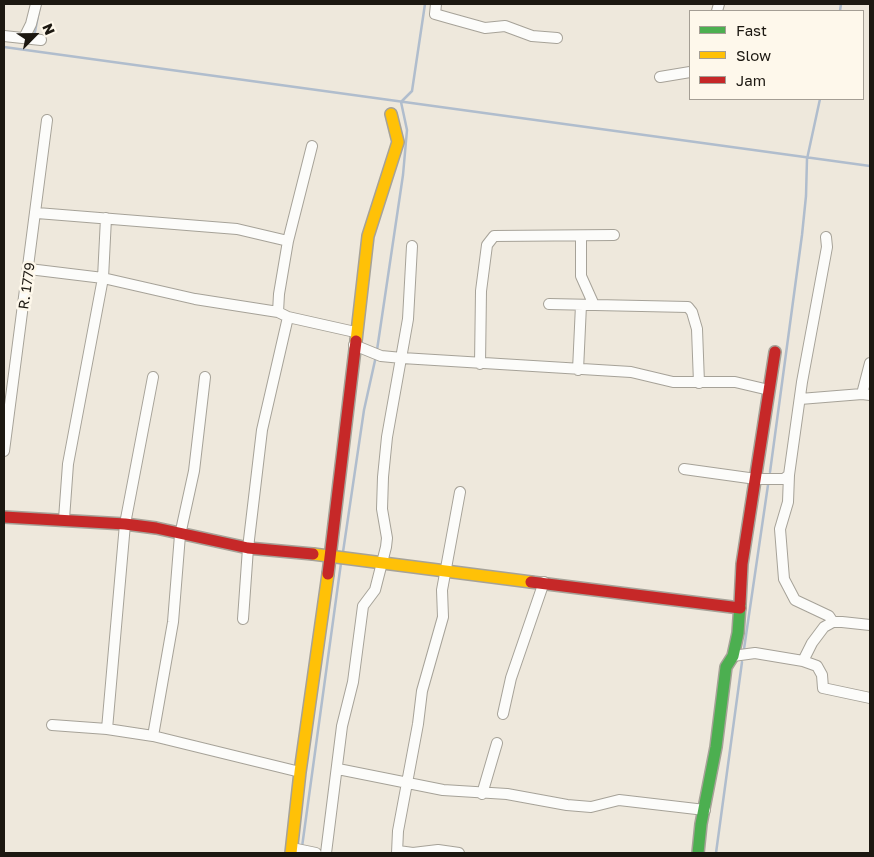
<!DOCTYPE html>
<html>
<head>
<meta charset="utf-8">
<style>
  body { margin:0 }
  #map { position:relative; width:874px; height:857px; overflow:hidden; background:#eee8dc; font-family:"Golos Text",sans-serif }
  canvas { display:block }
  .frame { position:absolute; inset:0; border:5px solid #1c1811; pointer-events:none }
  .legend { position:absolute; left:689px; top:10px; width:175px; height:90px; box-sizing:border-box; background:#fef8eb; border:1px solid #a49e94; margin:0; padding:6px 9px; list-style:none; font-size:15px; color:#1c1811 }
  .legend li { display:flex; align-items:center; gap:10px; height:25px }
  .legend b { width:25px; border:1px solid #a49e94 }
  .north { position:absolute; left:10px; top:10px; width:50px; height:50px; -webkit-text-stroke:4px #fef8eb; paint-order:stroke; rotate:67deg; font-size:14px; font-weight:700; line-height:20px; text-align:center; color:#1c1811 }
  .north::after { content:''; display:block; margin:auto; width:18px; height:22px; background:#1c1811; clip-path:polygon(50% 0,100% 100%,50% 72%,0 100%) }
</style>
</head>
<body>
<div id="map">
<canvas width="874" height="857"></canvas>
<div class="frame"></div>
<ul class="legend">
<li><b style="height:6px;background:#4caf50"></b>Fast</li>
<li><b style="height:6px;background:#ffc107"></b>Slow</li>
<li><b style="height:6px;background:#c62828"></b>Jam</li>
</ul>
<div class="north">N</div>
</div>
<script>
const ctx = document.querySelector('canvas').getContext('2d');
ctx.lineJoin = 'round';
const toPath = rows => new Path2D(rows.map(r => 'M' + r).join(''));
function trace(path, color, width, dash) { ctx.strokeStyle = color; ctx.lineWidth = width; ctx.lineCap = dash ? 'butt' : 'round'; ctx.setLineDash(dash || []); ctx.stroke(path); }
function drawText(font, color, halo, rows, align = 'center') {
  ctx.font = font + ' "Golos Text",sans-serif'; ctx.lineWidth = 5; ctx.setLineDash([]); ctx.textBaseline = 'middle'; ctx.strokeStyle = halo; ctx.fillStyle = color; for (const [text, x, y, turn = 0] of rows) {
    ctx.save(); ctx.translate(x, y); ctx.rotate((+turn || 0) * Math.PI / 180); ctx.textAlign = isNaN(turn) ? turn : align; if (halo) ctx.strokeText(text, 0, 0); ctx.fillText(text, 0, 0); ctx.restore();
  }
}
const stream = toPath([
  [840,11,841,4],
  [34,37,39,10],
  [4,47,870,166],
  [377,350,403,175,407,130,401,102,412,91,425,4],
  [770,472,802,235,806,196,807,159,820,99],
  [343,552,364,410,376,356],
  [744,649,768,485],
  [302,847,341,563],
  [716,853,742,662]
]);
const street = toPath([
  [436,4,435,14,449,18,485,28,505,26,532,36,557,38],
  [717,11,719,4],
  [4,36,41,40],
  [24,38,31,24,36,4],
  [660,77,690,72],
  [37,213,237,229,288,241],
  [581,236,581,276,594,305],
  [29,269,103,278,195,299,278,312,288,317,355,332],
  [549,304,688,307,692,312,697,329,699,383],
  [278,312,279,294,288,241,312,146],
  [354,345,381,356,402,358,631,372,673,382,735,382,769,390],
  [480,364,481,291,487,245,494,236,614,235],
  [578,370,581,305],
  [862,394,870,363],
  [800,399,862,394,870,395],
  [4,451,47,120],
  [684,469,756,479,784,479,789,475,802,382,827,247,826,237],
  [789,475,788,502,780,529,784,579,795,600,829,616,833,622],
  [64,519,68,464,103,278,106,218],
  [243,619,248,548,262,430,288,317],
  [733,656,755,653,803,661,817,666,822,675,823,688,870,698],
  [803,661,812,643,824,627,833,622,842,622,870,625],
  [503,714,511,678,544,582],
  [52,725,107,729,153,736,300,772],
  [107,729,125,524,153,377],
  [153,736,173,622,180,535,194,471,205,377],
  [338,769,443,790,507,794,567,805,591,807,619,800,705,810],
  [482,794,497,743],
  [292,848,316,853],
  [398,851,413,853,438,850,459,853],
  [326,853,342,726,353,682,363,606,375,590,386,547,387,538,382,509,383,477,387,437,408,319,412,246],
  [397,853,398,831,418,724,422,691,443,617,442,590,460,492]
]);
const fast = toPath([
  [698,853,701,824,716,747,726,667,733,656,738,633,740,604]
]);
const slow = toPath([
  [356,341,368,236,398,142,391,114],
  [313,554,531,582],
  [291,853,300,772,328,574]
]);
const jam = toPath([
  [4,517,125,524,156,528,248,548,313,554],
  [328,574,356,341],
  [531,582,740,608],
  [740,604,742,564,775,352]
]);
const streetNames = [
  ["R. 1779",27,286,-82]
];
trace(stream, '#b0bdcd', 2.5);
trace(street, '#a6a298', 12);
trace(fast, '#a6a298', 14);
trace(slow, '#a6a298', 14);
trace(jam, '#a6a298', 14);
trace(street, '#fcfcfa', 10);
trace(fast, '#4caf50', 11);
trace(slow, '#ffc107', 11);
trace(jam, '#c62828', 11);
drawText('14px', '#1c1811', '#fef8eb', streetNames);
</script>
</body>
</html>
